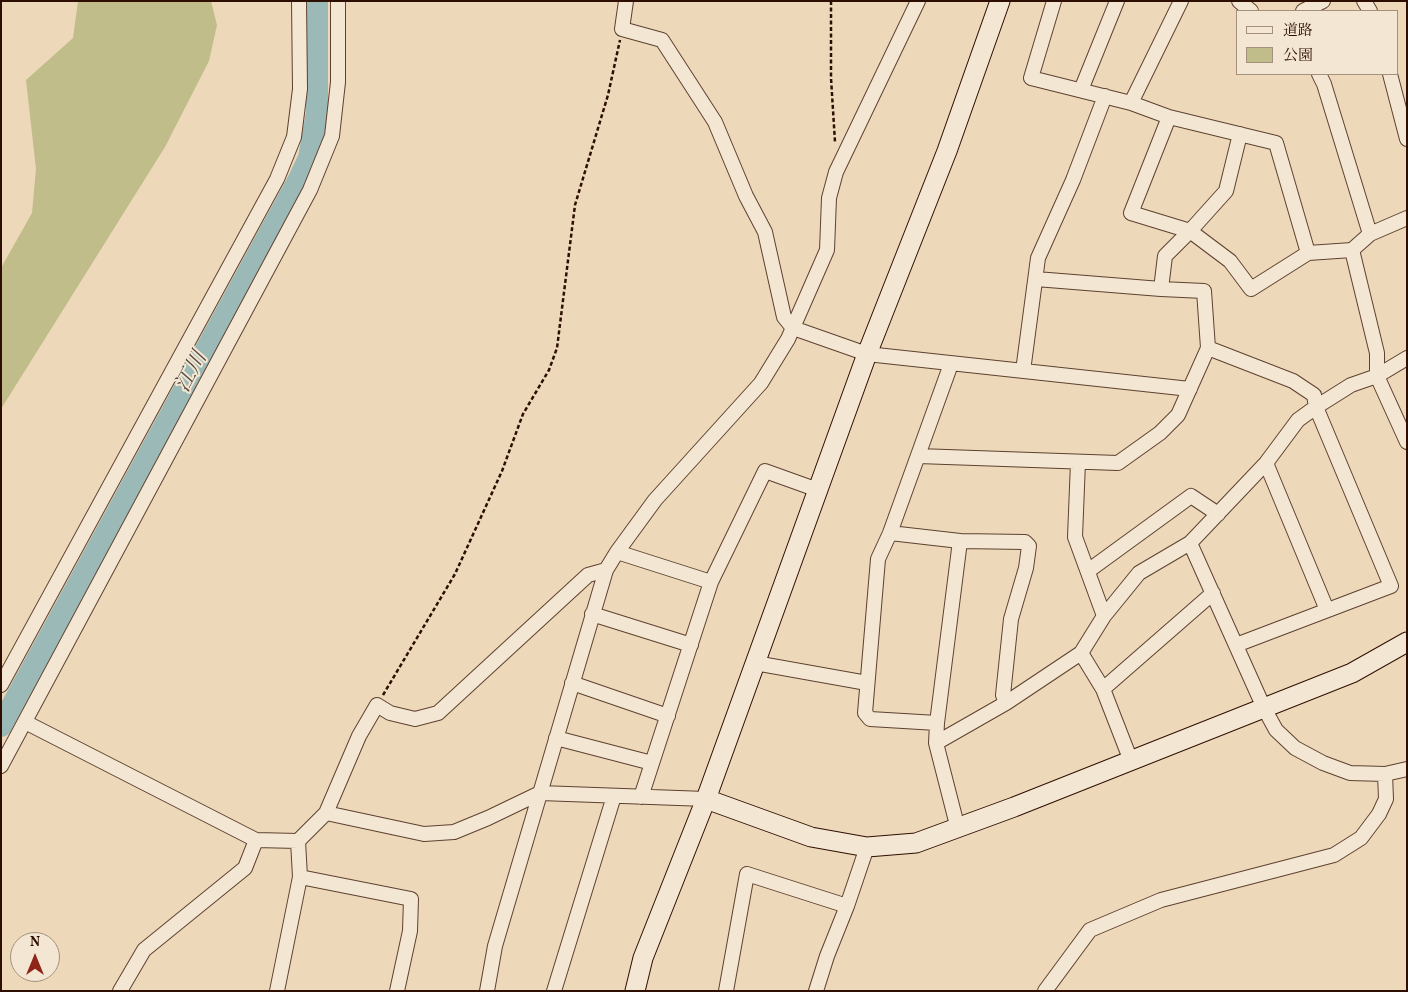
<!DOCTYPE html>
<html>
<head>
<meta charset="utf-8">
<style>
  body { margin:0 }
  #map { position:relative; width:1408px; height:992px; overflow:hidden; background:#edd9b9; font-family:Vollkorn,"Noto Serif JP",serif }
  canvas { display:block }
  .frame { position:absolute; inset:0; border:2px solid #2f0e02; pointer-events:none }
  .legend { position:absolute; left:1236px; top:10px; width:162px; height:65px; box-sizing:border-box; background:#f3e6d2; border:1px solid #a5907f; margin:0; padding:6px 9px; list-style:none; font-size:15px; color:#2f0e02 }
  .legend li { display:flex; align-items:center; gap:10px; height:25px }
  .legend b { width:25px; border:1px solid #a5907f }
  .north { position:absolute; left:10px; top:932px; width:50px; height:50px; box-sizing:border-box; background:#f3e6d2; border:1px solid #a5907f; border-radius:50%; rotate:0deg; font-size:14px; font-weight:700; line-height:20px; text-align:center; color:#2f0e02 }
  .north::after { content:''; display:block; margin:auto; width:18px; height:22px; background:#8f2418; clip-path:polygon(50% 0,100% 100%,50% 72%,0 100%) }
</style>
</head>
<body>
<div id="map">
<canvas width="1408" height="992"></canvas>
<div class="frame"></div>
<ul class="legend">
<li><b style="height:6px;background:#f3e6d2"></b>道路</li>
<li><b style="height:14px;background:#c0bd8a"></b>公園</li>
</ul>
<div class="north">N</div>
</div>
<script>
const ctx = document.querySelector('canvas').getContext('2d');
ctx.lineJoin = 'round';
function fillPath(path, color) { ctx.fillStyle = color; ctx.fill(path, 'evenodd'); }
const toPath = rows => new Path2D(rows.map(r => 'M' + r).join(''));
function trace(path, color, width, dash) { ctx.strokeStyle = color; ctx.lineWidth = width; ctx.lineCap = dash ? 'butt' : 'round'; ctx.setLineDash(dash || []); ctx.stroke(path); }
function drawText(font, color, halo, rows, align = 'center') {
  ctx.font = font + ' Vollkorn,"Noto Serif JP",serif'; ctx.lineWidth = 4; ctx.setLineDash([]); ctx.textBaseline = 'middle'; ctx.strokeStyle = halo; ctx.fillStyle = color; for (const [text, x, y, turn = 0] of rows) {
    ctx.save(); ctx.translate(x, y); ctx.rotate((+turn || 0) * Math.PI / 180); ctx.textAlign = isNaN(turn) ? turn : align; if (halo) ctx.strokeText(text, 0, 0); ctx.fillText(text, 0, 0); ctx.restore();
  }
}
const green = toPath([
  [78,1,211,1,217,25,209,61,165,147,1,409,1,268,32,213,36,169,26,80,73,38]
]);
const river = toPath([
  [1,726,298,181,309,158,317,113,317,1]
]);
const path = toPath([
  [831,1,831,78,835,142],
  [383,695,455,574,502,471,523,414,549,370,557,348,575,205,608,95,620,40]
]);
const street = toPath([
  [626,1,622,29,662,40,715,122,746,196,765,232,784,317,793,328,867,354,1190,389],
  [1054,1,1031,78,1131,103,1181,1],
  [1239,1,1251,11],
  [1364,1,1370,11],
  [1303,11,1323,1],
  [1319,74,1324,84,1370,234],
  [1390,74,1407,139],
  [1081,90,1117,1],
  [1131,103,1169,117,1276,143,1308,253],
  [1169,117,1131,213,1190,231,1230,261,1251,289,1308,253,1352,250],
  [1407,218,1370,234,1352,250,1377,353,1377,376,1407,442],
  [1161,289,1165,256,1190,231,1226,191,1240,134],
  [1208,348,1293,381,1314,395,1316,407,1391,586,1236,645],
  [1023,371,1038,258,1073,180,1105,96],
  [918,456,1118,463,1160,433,1178,415,1208,348,1204,291,1161,289,1036,279],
  [1078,462,1075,537,1104,616],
  [1266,463,1327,610],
  [890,533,960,541,1025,542,1029,546,1026,568,1011,619,1003,695,1006,703],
  [1190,543,1264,708,1276,730,1295,748,1323,763,1350,773,1385,774,1407,769],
  [617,552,711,582],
  [1088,571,1191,496,1218,514],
  [592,614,691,645],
  [1081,653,1103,689,1131,761],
  [755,663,867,683],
  [572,683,668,716],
  [1,685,277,179,294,137,300,89,299,1],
  [1103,689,1213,593],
  [25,722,256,840,298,841,326,813,359,736,377,705,390,713,415,719,438,713,588,575,606,570],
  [937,723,870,719,865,713,878,559,890,533,951,364],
  [556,738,652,763],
  [936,743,1006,703,1081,653,1104,616,1139,573,1190,543,1266,463,1298,420,1316,407,1351,385,1377,376,1407,358],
  [1,766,310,190,332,136,338,82,338,1],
  [641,797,711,582,765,471,818,490],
  [326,813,424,834,454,832,488,818,540,793,706,799],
  [958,829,936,743,937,723,960,541],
  [300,877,411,899,410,931,397,991],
  [120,991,144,950,245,868,256,840],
  [277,991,300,877,298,841],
  [487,991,495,946,606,570,617,552,655,500,761,383,788,339,827,250,829,198,836,172,918,1],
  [554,991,614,796],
  [726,991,747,874,847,906],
  [816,991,827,956,847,906,867,847],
  [1045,991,1090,930,1161,900,1334,855,1361,838,1379,814,1386,799,1385,774]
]);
const secondary = toPath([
  [706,799,811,837,867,847,916,843,1014,807,1352,673,1407,642],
  [635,991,643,958,706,799,867,354,947,151,1000,1]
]);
const waterNames = [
  ["江川",193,373,-62]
];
fillPath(green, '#c0bd8a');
trace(river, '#9bb9b7', 22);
trace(street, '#5e4130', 16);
trace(secondary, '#2f0e02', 21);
trace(path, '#2f0e02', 2.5, [4, 2.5]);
trace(street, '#f3e6d2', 14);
trace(secondary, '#f3e6d2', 19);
drawText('italic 21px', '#554a41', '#f3e6d2', waterNames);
</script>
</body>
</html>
